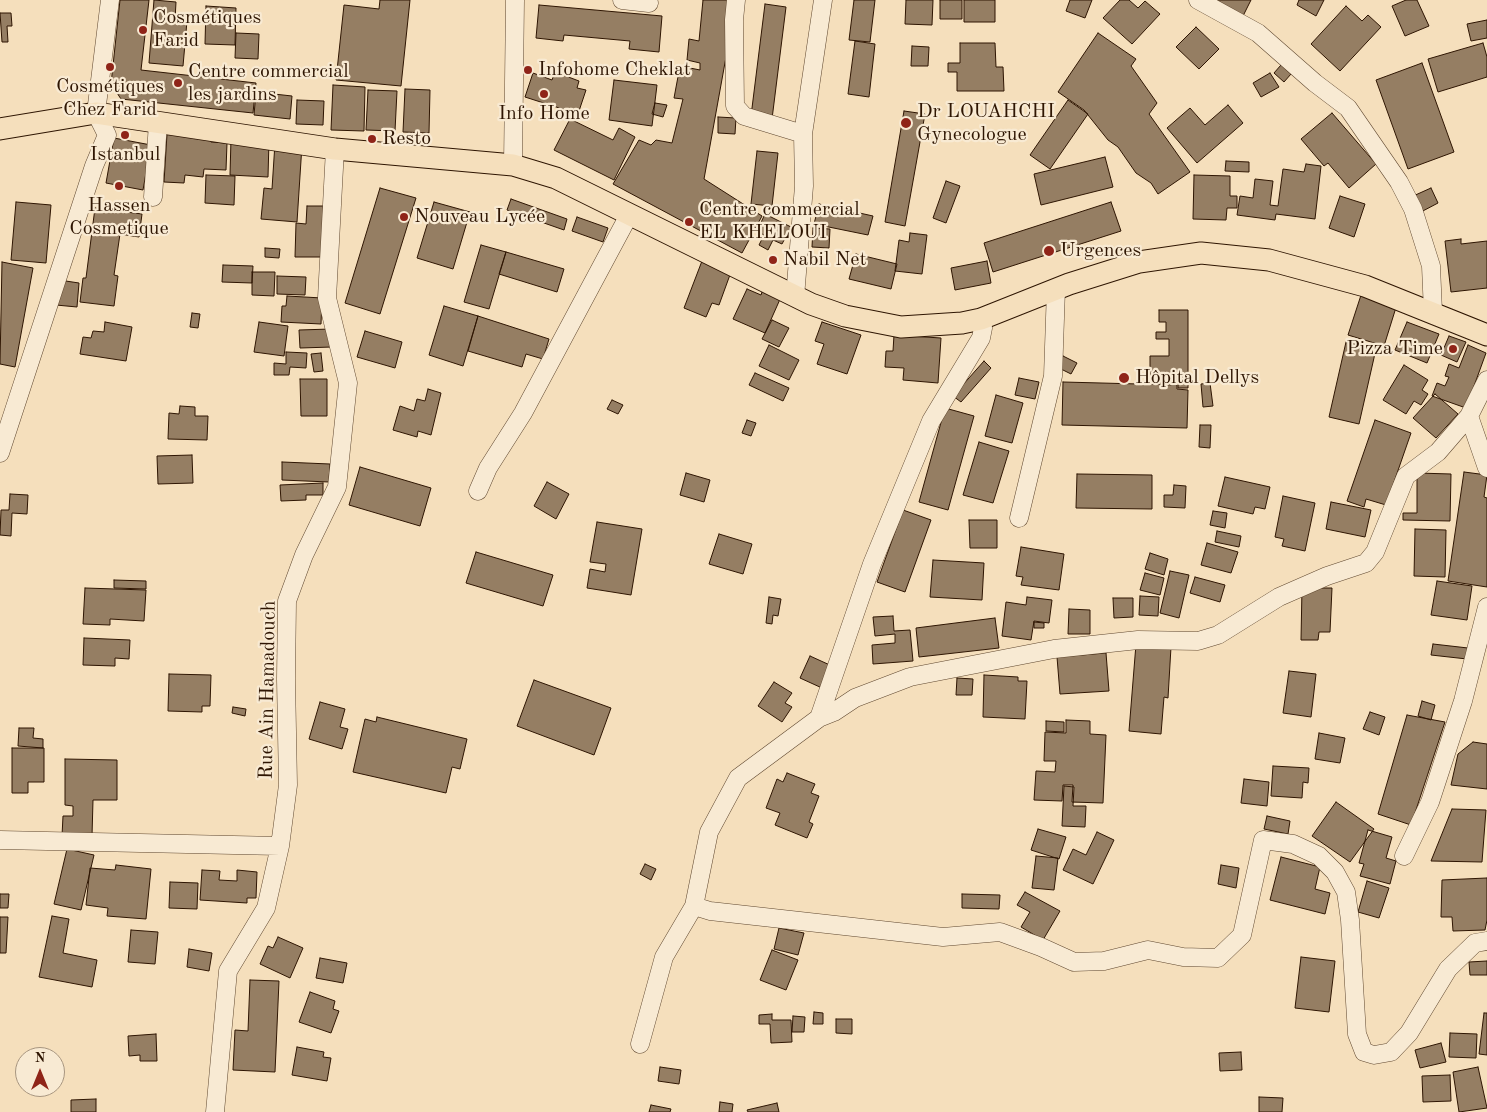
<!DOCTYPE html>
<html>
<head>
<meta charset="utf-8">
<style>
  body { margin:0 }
  #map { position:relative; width:1487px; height:1112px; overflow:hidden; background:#f5dfbc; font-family:"Old Standard TT",serif }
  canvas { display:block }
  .north { position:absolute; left:15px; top:1047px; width:50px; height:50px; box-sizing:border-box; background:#f8ead3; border:1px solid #a7957f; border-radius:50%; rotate:0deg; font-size:14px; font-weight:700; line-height:20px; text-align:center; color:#2e1502 }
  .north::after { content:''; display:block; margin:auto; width:18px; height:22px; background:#8f2418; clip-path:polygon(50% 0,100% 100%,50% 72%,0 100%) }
</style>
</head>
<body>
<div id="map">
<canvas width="1487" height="1112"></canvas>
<div class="north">N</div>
</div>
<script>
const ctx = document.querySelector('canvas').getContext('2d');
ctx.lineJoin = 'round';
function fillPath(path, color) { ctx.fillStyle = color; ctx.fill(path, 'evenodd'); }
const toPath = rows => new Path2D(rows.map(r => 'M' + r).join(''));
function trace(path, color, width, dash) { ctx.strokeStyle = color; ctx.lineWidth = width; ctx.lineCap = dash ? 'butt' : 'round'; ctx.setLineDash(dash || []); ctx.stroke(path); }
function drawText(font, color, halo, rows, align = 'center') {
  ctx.font = font + ' "Old Standard TT",serif'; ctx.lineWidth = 4.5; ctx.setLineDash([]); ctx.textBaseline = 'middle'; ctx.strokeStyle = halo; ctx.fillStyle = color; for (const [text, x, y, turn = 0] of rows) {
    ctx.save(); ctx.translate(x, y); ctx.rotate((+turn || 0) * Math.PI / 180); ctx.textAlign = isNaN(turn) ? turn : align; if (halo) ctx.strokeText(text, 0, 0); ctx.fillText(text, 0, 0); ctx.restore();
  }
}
const building = toPath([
  [120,0,149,0,141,70,256,83,253,113,121,99,111,84,120,0],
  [154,0,176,2,175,20,187,21,183,66,149,63,154,0],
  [380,0,410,0,401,86,336,80,344,5,379,9,380,0],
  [703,0,733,0,726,57,704,179,762,216,742,253,613,184,639,140,651,145,656,140,672,143,683,99,674,98,680,66,700,70,700,63,687,60,689,39,699,41,703,0],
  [854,0,875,0,870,42,849,40,854,0],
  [906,0,933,0,932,25,905,24,906,0],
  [940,0,962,0,962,19,940,19,940,0],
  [964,0,995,0,995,22,964,22,964,0],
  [1070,0,1092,0,1085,18,1066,11,1070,0],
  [1120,0,1129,0,1138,8,1145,1,1160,14,1132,44,1103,18,1120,0],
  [1214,0,1251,0,1243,16,1214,0],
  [1299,0,1324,0,1316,16,1297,5,1299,0],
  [1406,0,1417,0,1429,26,1405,36,1392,6,1406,0],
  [765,4,786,7,772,119,751,116,765,4],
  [539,5,662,16,659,52,629,49,630,41,564,35,563,41,536,38,539,5],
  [206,6,236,8,235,45,205,44,206,6],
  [1346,6,1362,21,1368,15,1381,27,1340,71,1311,44,1346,6],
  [0,13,11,13,12,26,7,26,8,42,2,42,0,13],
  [1487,20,1487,38,1471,41,1467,24,1487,20],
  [1196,27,1219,49,1199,69,1176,47,1196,27],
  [236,33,259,34,258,59,235,58,236,33],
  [1098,33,1136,59,1131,66,1157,103,1149,114,1190,172,1158,194,1151,183,1136,173,1118,147,1108,140,1084,110,1058,92,1098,33],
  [855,41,875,44,869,97,848,94,855,41],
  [960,43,995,43,996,67,1003,67,1004,91,957,91,957,72,948,72,948,63,960,63,960,43],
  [1483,43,1487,57,1487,77,1438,92,1428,59,1483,43],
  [912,46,929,47,928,66,911,66,912,46],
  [1422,63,1454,152,1408,169,1376,80,1422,63],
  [1281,65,1291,74,1284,82,1274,73,1281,65],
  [555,72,579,81,577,88,586,90,578,114,525,97,533,73,552,80,555,72],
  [1270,73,1279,87,1261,97,1253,83,1270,73],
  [614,80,657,85,652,126,609,120,614,80],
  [333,85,365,87,364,131,331,130,333,85],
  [405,89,430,90,429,133,403,132,405,89],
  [368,90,397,91,395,131,366,130,368,90],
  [256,92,292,96,290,119,254,115,256,92],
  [297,100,324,101,323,125,296,124,297,100],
  [1068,100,1088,114,1050,169,1030,155,1068,100],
  [655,103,667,105,663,117,652,114,655,103],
  [1228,105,1243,123,1197,163,1167,128,1190,108,1205,125,1228,105],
  [904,111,925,114,905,226,885,222,904,111],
  [1332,113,1376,164,1349,188,1328,163,1324,166,1301,139,1332,113],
  [718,117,736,118,735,134,718,133,718,117],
  [570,119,613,140,619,128,635,137,614,180,554,150,570,119],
  [167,134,211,136,211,142,227,143,226,170,204,169,203,177,185,175,184,183,164,182,167,134],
  [114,138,151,145,143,190,106,183,114,138],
  [231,139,269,140,268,177,230,175,231,139],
  [275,143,302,145,297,222,261,219,264,188,272,189,275,143],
  [757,151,778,153,772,206,751,204,757,151],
  [1105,157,1113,187,1041,205,1034,174,1105,157],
  [1226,161,1249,162,1249,172,1225,171,1226,161],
  [1306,164,1321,166,1315,219,1276,214,1275,220,1237,215,1240,196,1253,198,1255,179,1273,181,1270,205,1278,206,1283,169,1304,172,1306,164],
  [206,175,235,176,234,205,205,203,206,175],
  [1194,175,1230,176,1230,196,1237,196,1237,208,1227,208,1226,220,1193,219,1194,175],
  [946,181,960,186,946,223,933,218,946,181],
  [380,188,416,198,380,314,345,303,380,188],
  [1431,188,1438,203,1419,213,1411,197,1431,188],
  [1340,196,1365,204,1354,237,1329,228,1340,196],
  [511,199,567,219,564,230,507,210,511,199],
  [16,202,51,205,46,263,11,260,16,202],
  [434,202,470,212,453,269,417,258,434,202],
  [1111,202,1121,231,993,272,984,243,1111,202],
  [819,204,873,216,868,235,814,224,819,204],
  [307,206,323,206,322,257,295,257,296,223,306,224,307,206],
  [95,208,142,214,139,237,120,234,114,275,118,276,114,306,80,302,83,278,86,278,95,208],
  [765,214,791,227,782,244,773,240,768,250,759,245,764,235,757,231,765,214],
  [577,217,608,228,603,242,572,231,577,217],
  [813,228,830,229,829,248,812,247,813,228],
  [910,233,927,235,922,274,895,271,899,240,909,242,910,233],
  [1461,239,1461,244,1487,241,1487,288,1451,292,1445,241,1461,239],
  [481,245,506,252,489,309,464,302,481,245],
  [265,248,280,249,279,258,265,257,265,248],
  [506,252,564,269,557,292,499,274,506,252],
  [856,254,897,264,891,289,849,279,856,254],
  [702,261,731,272,719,305,712,303,706,317,684,308,702,261],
  [987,261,991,283,955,290,951,268,987,261],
  [2,262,33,268,15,367,0,364,2,262],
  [223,265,253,266,252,283,222,282,223,265],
  [252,272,275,272,274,296,252,295,252,272],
  [277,276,306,277,305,295,277,294,277,276],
  [59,280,79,283,77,307,56,305,59,280],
  [747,289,761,295,763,289,781,297,765,333,733,319,747,289],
  [1363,289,1398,301,1384,346,1348,335,1363,289],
  [287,296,322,298,321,324,281,322,282,306,286,306,287,296],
  [444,306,478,316,463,366,429,355,444,306],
  [1159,310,1188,310,1188,388,1178,388,1178,383,1150,383,1150,356,1169,356,1169,339,1156,339,1156,332,1166,332,1166,322,1159,322,1159,310],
  [192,313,200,314,198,328,190,327,192,313],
  [478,316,549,339,543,359,526,354,522,367,468,351,478,316],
  [772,320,789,328,779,347,762,339,772,320],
  [105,322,132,327,126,361,80,354,83,337,91,338,93,331,104,332,105,322],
  [259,322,288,326,284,356,254,352,259,322],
  [822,322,861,335,847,374,817,364,824,344,815,341,822,322],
  [1407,322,1439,334,1427,363,1395,350,1407,322],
  [331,329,332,347,300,348,299,330,331,329],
  [365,331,402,342,395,368,357,357,365,331],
  [894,335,941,338,938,383,903,380,904,368,885,367,886,351,893,351,894,335],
  [1449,336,1466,342,1457,362,1441,355,1449,336],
  [1346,342,1376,349,1359,424,1329,417,1346,342],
  [769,345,799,360,789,380,759,366,769,345],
  [1468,345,1486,353,1466,408,1432,396,1437,383,1445,386,1449,377,1445,376,1449,364,1459,368,1468,345],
  [286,352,307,353,306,368,290,367,289,375,274,375,274,363,286,364,286,352],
  [321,353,323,371,314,372,311,354,321,353],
  [1063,356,1077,363,1071,374,1057,367,1063,356],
  [984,361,991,368,961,402,953,396,984,361],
  [1404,365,1428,380,1422,390,1428,394,1421,405,1414,401,1406,414,1383,400,1404,365],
  [755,373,789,388,783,401,749,385,755,373],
  [1019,378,1039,382,1035,399,1015,395,1019,378],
  [300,379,327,379,327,416,301,416,300,379],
  [1063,382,1177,385,1177,389,1188,390,1187,428,1062,425,1063,382],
  [1210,383,1213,406,1203,407,1201,384,1210,383],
  [428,389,441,393,431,435,418,431,417,437,393,430,400,406,414,411,417,399,425,401,428,389],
  [1435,394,1458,414,1436,438,1413,418,1435,394],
  [996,395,1023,403,1012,443,985,436,996,395],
  [612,400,623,405,618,414,607,409,612,400],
  [180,406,195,407,195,416,208,416,207,440,168,439,169,413,179,414,180,406],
  [945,408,974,416,948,510,919,502,945,408],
  [747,420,756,423,751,436,742,433,747,420],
  [1375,420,1411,433,1386,505,1366,499,1364,507,1347,501,1375,420],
  [1200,425,1211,425,1210,448,1199,447,1200,425],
  [979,442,1009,451,993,503,963,495,979,442],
  [192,455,193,483,158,484,157,456,192,455],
  [282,462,330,464,329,482,282,480,282,462],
  [360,467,431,488,420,526,349,505,360,467],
  [1464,472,1487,475,1484,497,1487,498,1487,587,1448,581,1464,472],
  [686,473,710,480,704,502,680,495,686,473],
  [1417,473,1451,474,1450,521,1403,520,1403,513,1417,513,1417,473],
  [1077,474,1152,475,1152,509,1076,508,1077,474],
  [1225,477,1270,487,1265,509,1255,507,1253,514,1218,506,1225,477],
  [547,482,569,494,556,519,534,506,547,482],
  [323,483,323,495,306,495,306,500,281,501,280,485,323,483],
  [1174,485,1186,486,1185,508,1164,507,1164,495,1173,495,1174,485],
  [10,494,28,495,27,514,12,513,11,536,0,535,1,510,9,510,10,494],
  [1283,496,1315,503,1305,551,1282,546,1284,539,1275,537,1283,496],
  [1331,502,1371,510,1365,537,1326,529,1331,502],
  [903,510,931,520,905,592,877,582,903,510],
  [1213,511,1227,513,1225,528,1210,525,1213,511],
  [969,520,997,520,997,548,970,548,969,520],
  [597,522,642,529,631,595,587,588,590,569,605,572,606,564,590,562,597,522],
  [1415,529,1446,530,1445,577,1414,576,1415,529],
  [1217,531,1241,536,1239,547,1215,542,1217,531],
  [719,534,752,544,743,574,709,564,719,534],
  [1207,543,1238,552,1231,573,1201,565,1207,543],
  [1021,547,1064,554,1059,590,1021,585,1023,577,1016,576,1021,547],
  [476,552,553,575,543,606,466,583,476,552],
  [1150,553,1168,559,1164,575,1145,569,1150,553],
  [933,560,984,563,982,600,930,597,933,560],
  [1170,571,1189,575,1179,618,1160,613,1170,571],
  [1145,573,1164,578,1160,595,1140,590,1145,573],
  [1195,577,1225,585,1220,602,1190,593,1195,577],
  [114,580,146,581,146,589,114,588,114,580],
  [1437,581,1472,586,1467,620,1431,615,1437,581],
  [85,588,146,590,144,621,110,619,110,625,83,624,85,588],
  [1302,588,1332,588,1330,632,1319,632,1318,640,1301,640,1302,588],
  [1140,596,1159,597,1158,616,1139,615,1140,596],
  [769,597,781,599,778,616,773,615,772,624,766,623,769,597],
  [1027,597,1052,600,1049,623,1034,621,1031,640,1002,636,1006,602,1026,605,1027,597],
  [1113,598,1133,598,1133,617,1114,618,1113,598],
  [1069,609,1090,610,1090,634,1068,634,1069,609],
  [893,616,894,631,910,630,913,661,873,664,872,645,895,643,895,634,875,636,873,617,893,616],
  [995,618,999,648,919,657,916,628,995,618],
  [1034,622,1044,623,1044,628,1034,628,1034,622],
  [84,638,130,640,129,659,115,658,115,666,83,665,84,638],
  [1136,644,1171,647,1168,698,1164,697,1161,734,1129,731,1136,644],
  [1433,644,1468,648,1467,659,1431,655,1433,644],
  [1106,653,1109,691,1060,694,1057,657,1106,653],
  [810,656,832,666,822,688,800,678,810,656],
  [1289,671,1316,674,1311,717,1283,713,1289,671],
  [169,674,211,675,210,706,202,706,202,712,168,711,169,674],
  [984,675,1018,677,1018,681,1027,681,1025,719,983,717,984,675],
  [957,678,973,679,972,695,956,695,957,678],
  [534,680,611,708,594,755,517,726,534,680],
  [774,682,792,693,785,703,792,707,782,722,758,706,774,682],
  [1422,701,1435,705,1431,720,1418,716,1422,701],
  [320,702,345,709,340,727,348,729,342,749,309,739,320,702],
  [233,707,246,709,245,716,232,713,233,707],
  [1370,712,1385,717,1379,735,1363,729,1370,712],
  [1407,715,1445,722,1411,825,1378,814,1407,715],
  [377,717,467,739,460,769,452,767,446,793,353,772,365,719,376,722,377,717],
  [1066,720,1090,721,1090,734,1106,735,1103,803,1072,802,1073,785,1063,785,1062,801,1034,800,1036,771,1055,772,1056,761,1044,761,1045,732,1066,733,1066,720],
  [1046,721,1064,722,1064,732,1046,731,1046,721],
  [19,728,34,728,33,738,43,739,43,748,18,746,19,728],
  [1319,733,1345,738,1340,763,1315,759,1319,733],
  [1473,742,1487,744,1487,789,1451,785,1458,754,1473,742],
  [12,748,44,748,44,782,28,782,28,793,12,793,12,748],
  [65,759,117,760,117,800,93,800,92,836,62,836,63,816,73,816,73,806,65,805,65,759],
  [1273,766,1309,768,1308,783,1303,782,1302,798,1271,796,1273,766],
  [787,773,815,784,811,793,819,796,809,822,813,824,807,838,775,825,780,813,766,808,777,779,783,782,787,773],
  [1244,779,1269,782,1267,806,1241,803,1244,779],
  [1064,786,1074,787,1073,806,1086,806,1085,827,1062,826,1064,786],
  [1336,802,1374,829,1350,862,1312,836,1336,802],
  [1452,809,1486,810,1482,862,1431,861,1452,809],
  [1267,816,1290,821,1288,834,1264,829,1267,816],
  [1038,829,1066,837,1059,859,1031,850,1038,829],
  [1368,830,1392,837,1386,858,1396,861,1390,884,1360,876,1364,864,1359,863,1368,830],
  [1097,832,1114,840,1093,884,1063,870,1073,849,1086,855,1097,832],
  [67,849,94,855,81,910,54,904,67,849],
  [1036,856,1058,858,1054,890,1032,888,1036,856],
  [1281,857,1320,867,1315,889,1330,893,1325,914,1270,900,1281,857],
  [645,864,656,869,651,880,640,874,645,864],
  [116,865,151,869,146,919,107,916,108,908,86,905,90,868,115,870,116,865],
  [1221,865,1239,868,1236,888,1218,884,1221,865],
  [202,870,220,871,219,880,237,881,237,870,257,872,256,898,247,898,247,903,200,900,202,870],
  [1487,878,1487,920,1485,930,1453,931,1452,917,1441,917,1442,880,1487,878],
  [1367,881,1389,888,1379,918,1358,912,1367,881],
  [170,882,198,883,197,909,169,908,170,882],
  [1025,892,1060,911,1043,940,1021,927,1030,912,1017,905,1025,892],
  [0,894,9,894,8,908,0,908,0,894],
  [962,894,1000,895,999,909,962,908,962,894],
  [52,916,69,919,63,953,97,960,92,987,39,977,52,916],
  [0,917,8,917,6,953,0,953,0,917],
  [779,928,804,933,798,955,774,949,779,928],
  [131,930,158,932,155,964,128,962,131,930],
  [278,937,303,948,290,978,260,964,268,946,273,948,278,937],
  [189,949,212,953,209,971,187,967,189,949],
  [772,950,798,960,786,990,760,980,772,950],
  [1301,957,1335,961,1329,1012,1295,1008,1301,957],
  [320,958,347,963,343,983,316,978,320,958],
  [1487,961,1487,975,1470,975,1469,962,1487,961],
  [250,980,279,981,275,1072,233,1070,235,1030,248,1031,250,980],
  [310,992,335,1001,333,1009,339,1011,331,1033,299,1022,310,992],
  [814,1012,823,1013,823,1024,813,1024,814,1012],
  [1484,1013,1487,1013,1487,1055,1479,1054,1484,1013],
  [772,1014,772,1020,791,1020,792,1042,771,1043,770,1024,759,1024,759,1015,772,1014],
  [793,1016,805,1017,804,1032,792,1032,793,1016],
  [836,1019,852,1019,852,1034,836,1033,836,1019],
  [1450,1033,1477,1034,1476,1058,1449,1057,1450,1033],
  [156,1034,157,1061,140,1061,140,1055,129,1056,128,1036,156,1034],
  [1441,1043,1446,1062,1420,1068,1415,1050,1441,1043],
  [297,1047,324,1052,323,1057,331,1058,327,1081,292,1075,297,1047],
  [1241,1052,1242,1070,1220,1071,1219,1053,1241,1052],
  [660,1067,681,1070,679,1084,658,1081,660,1067],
  [1478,1067,1487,1108,1459,1112,1453,1072,1478,1067],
  [1450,1075,1451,1101,1423,1102,1422,1076,1450,1075],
  [1259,1097,1283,1098,1282,1112,1259,1112,1259,1097],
  [96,1099,96,1112,71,1112,71,1100,96,1099],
  [720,1102,733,1104,732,1112,719,1112,720,1102],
  [777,1103,779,1112,748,1112,747,1110,777,1103],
  [651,1105,671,1109,670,1112,649,1112,651,1105]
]);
const minor = toPath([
  [622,0,649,3],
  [736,0,734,20,735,106,744,116,803,134],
  [1198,0,1258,33,1315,83,1348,108,1399,182,1413,209,1431,266,1433,312],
  [513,165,515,0],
  [153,197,158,123],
  [795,297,804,186,803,134,823,0],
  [1487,380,1469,416,1487,468],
  [0,453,94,166,107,135,96,113,110,0],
  [478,491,488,468,523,413,629,215],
  [1019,518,1053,376,1056,289],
  [819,718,834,712,855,698,910,677,1054,649,1138,640,1198,641,1218,635,1279,597,1327,576,1366,563,1375,552,1406,476,1438,452,1469,416],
  [0,840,280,846],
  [1404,856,1430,802,1463,701,1487,607],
  [694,906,710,911,943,937,1000,932,1041,947,1074,962,1104,961,1148,950,1183,957,1218,958,1242,935,1263,840,1293,844,1319,856,1335,872,1346,892,1350,920,1357,1034,1364,1052,1374,1055,1391,1052,1409,1033,1448,969,1475,943,1487,941],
  [640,1044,664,957,694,906,709,832,738,778,819,718,872,564,931,421,981,338,983,328,981,319],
  [215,1112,228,971,266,908,280,846,288,785,286,679,287,601,304,555,337,487,348,383,327,298,335,149]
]);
const major = toPath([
  [0,129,96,113,335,149,513,165,556,178,811,304,845,316,901,327,962,323,981,319,1069,284,1139,262,1201,253,1269,260,1365,286,1487,335]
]);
const markers = [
  [143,30,5,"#8f2418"],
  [110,67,5,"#8f2418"],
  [528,70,5,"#8f2418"],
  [178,83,5,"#8f2418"],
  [544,94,5,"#8f2418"],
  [906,123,6,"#8f2418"],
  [125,135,5,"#8f2418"],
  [372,139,5,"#8f2418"],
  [119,186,5,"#8f2418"],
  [404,217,5,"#8f2418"],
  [689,222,5,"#8f2418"],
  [1049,251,6,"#8f2418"],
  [773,260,5,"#8f2418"],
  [1453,349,5,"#8f2418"],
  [1124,378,6,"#8f2418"]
];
const poiNames = [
  ["Cosmétiques",153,18],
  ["Farid",153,41],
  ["Infohome Cheklat",538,70],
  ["Centre commercial",188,72],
  ["les jardins",188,95],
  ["Cosmétiques",110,87,"center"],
  ["Chez Farid",110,110,"center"],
  ["Dr LOUAHCHI",917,112],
  ["Gynecologue",917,135],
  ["Info Home",544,114,"center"],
  ["Resto",382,139],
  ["Istanbul",125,155,"center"],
  ["Hassen",119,206,"center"],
  ["Cosmetique",119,229,"center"],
  ["Centre commercial",699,210],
  ["EL KHELOUI",699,233],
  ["Nouveau Lycée",414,217],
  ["Urgences",1060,251],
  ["Nabil Net",783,260],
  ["Pizza Time",1443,349,"right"],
  ["Hôpital Dellys",1135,378]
];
const streetNames = [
  ["Rue Ain Hamadouch",268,690,-89]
];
fillPath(building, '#957e63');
trace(building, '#2e1502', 1);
trace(minor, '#604830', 19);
trace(major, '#2e1502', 23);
trace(minor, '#f8ead3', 18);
trace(major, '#f5dfbc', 21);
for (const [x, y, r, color] of markers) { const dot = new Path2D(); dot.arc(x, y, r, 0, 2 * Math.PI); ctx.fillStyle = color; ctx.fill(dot); trace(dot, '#f8ead3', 2); }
drawText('20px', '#2e1502', '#f8ead3', poiNames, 'left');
drawText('20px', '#2e1502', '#f8ead3', streetNames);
</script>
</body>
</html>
